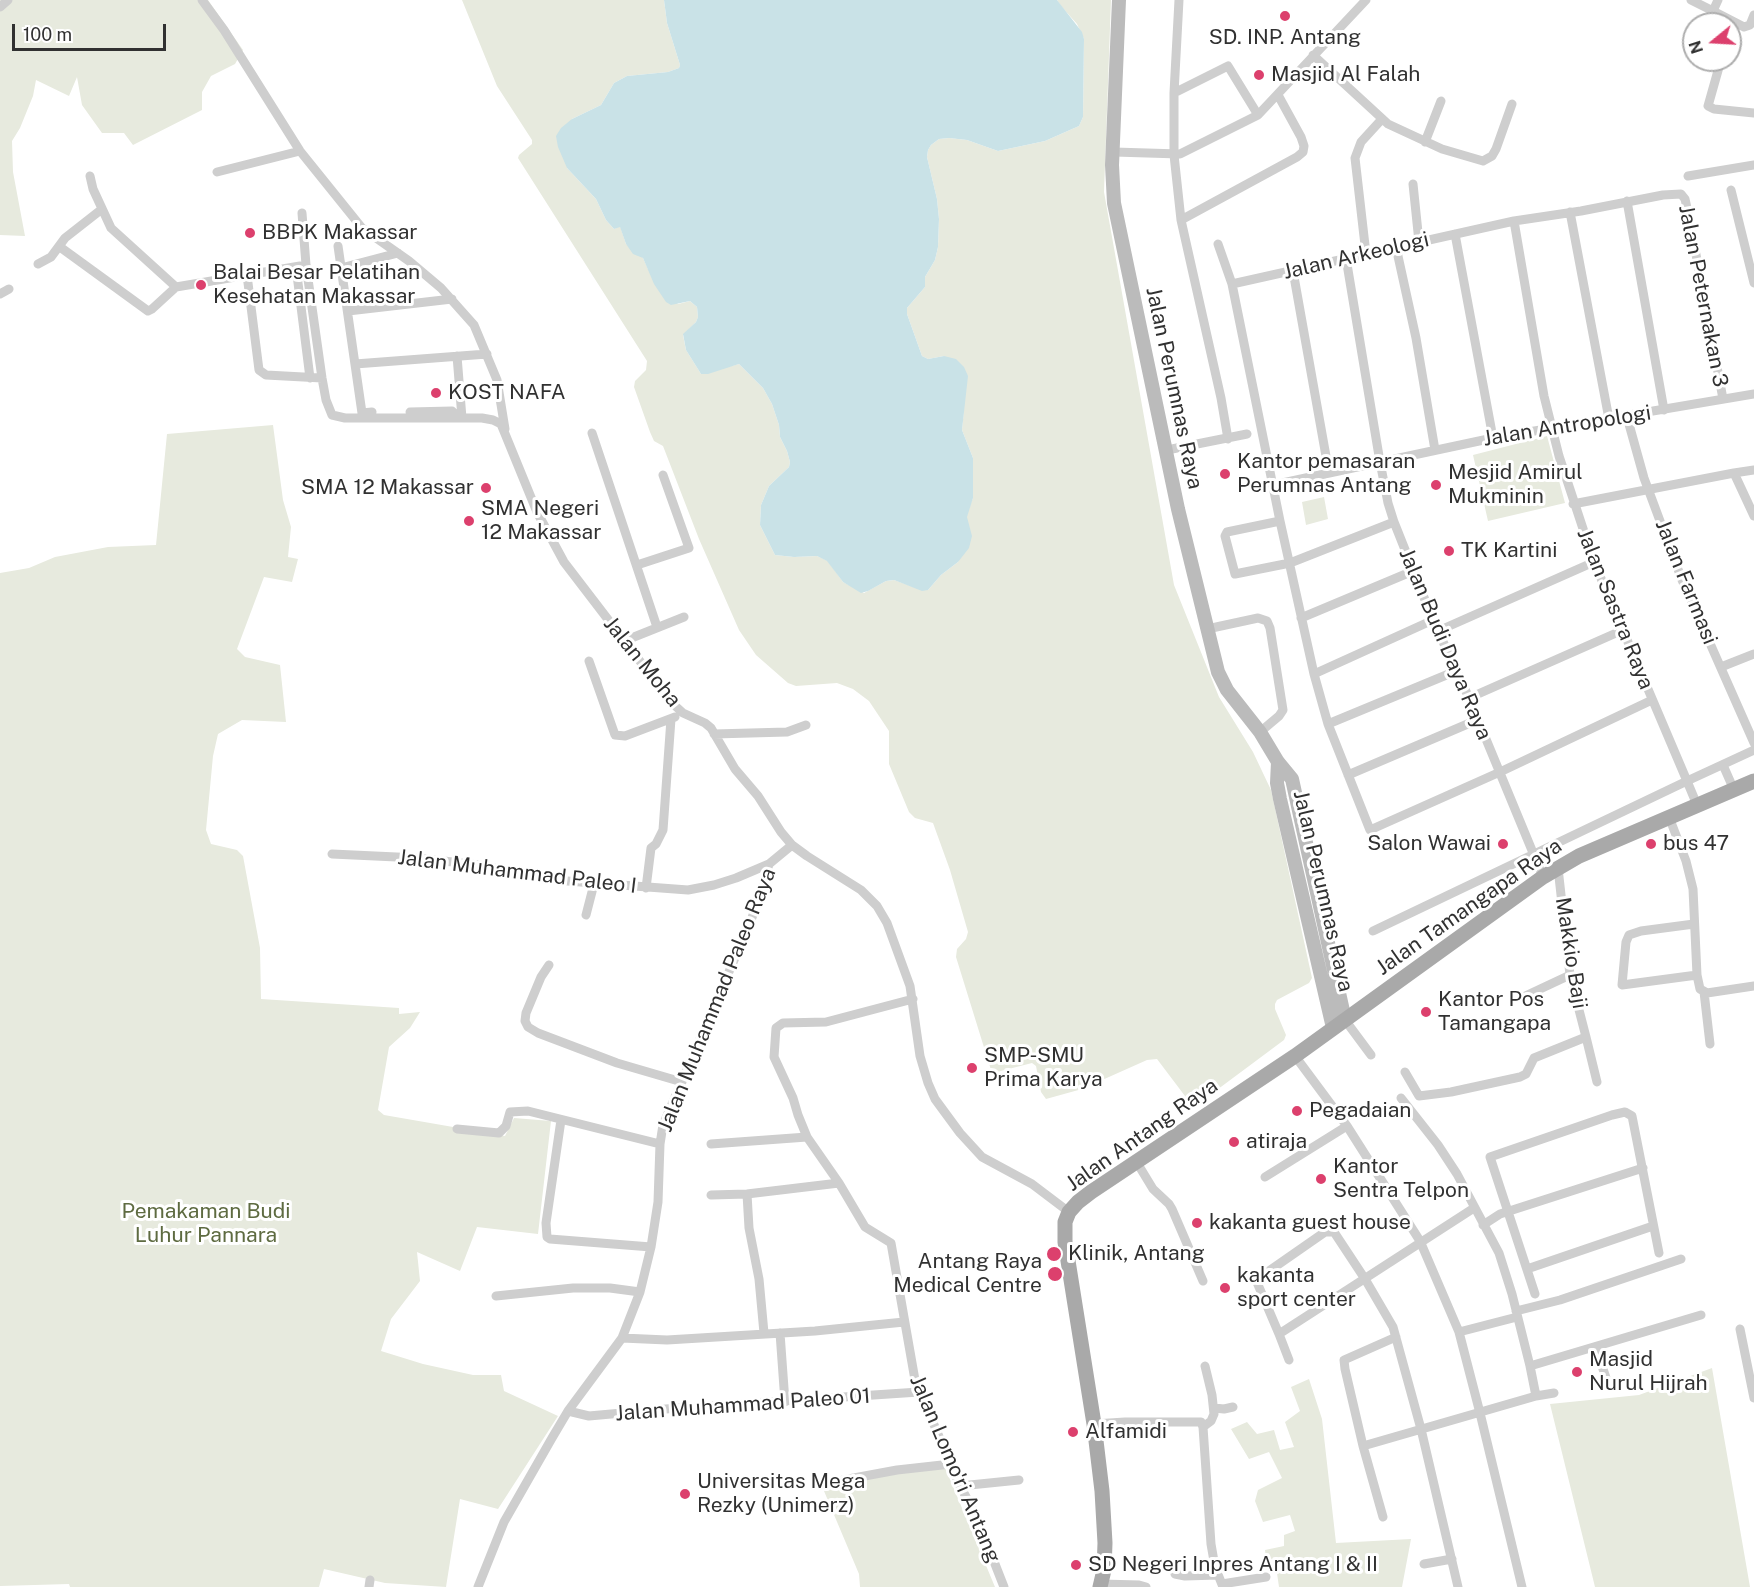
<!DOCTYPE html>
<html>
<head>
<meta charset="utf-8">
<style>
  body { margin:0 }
  #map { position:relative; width:1754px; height:1587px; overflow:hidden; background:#fff; font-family:"Public Sans",sans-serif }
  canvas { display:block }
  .north { position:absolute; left:1682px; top:12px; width:60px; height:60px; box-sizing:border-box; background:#fff; border:2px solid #adadad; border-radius:50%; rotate:252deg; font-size:16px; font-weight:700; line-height:24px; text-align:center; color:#313131 }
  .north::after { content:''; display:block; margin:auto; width:21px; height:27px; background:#dc406d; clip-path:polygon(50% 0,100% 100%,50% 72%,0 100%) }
  .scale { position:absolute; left:12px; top:24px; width:154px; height:27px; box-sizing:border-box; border:3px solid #313131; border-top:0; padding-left:8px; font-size:18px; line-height:21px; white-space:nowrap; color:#313131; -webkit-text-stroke:4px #fff; paint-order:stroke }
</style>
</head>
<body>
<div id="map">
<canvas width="1754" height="1587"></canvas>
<div class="north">N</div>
<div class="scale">100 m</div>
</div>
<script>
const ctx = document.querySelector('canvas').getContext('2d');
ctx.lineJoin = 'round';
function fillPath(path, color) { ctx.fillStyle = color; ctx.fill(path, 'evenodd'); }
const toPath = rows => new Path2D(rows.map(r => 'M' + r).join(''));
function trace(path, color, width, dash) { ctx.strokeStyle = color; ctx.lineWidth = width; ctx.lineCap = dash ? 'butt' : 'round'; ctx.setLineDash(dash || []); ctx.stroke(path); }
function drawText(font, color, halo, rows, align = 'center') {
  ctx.font = font + ' "Public Sans",sans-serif'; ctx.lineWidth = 6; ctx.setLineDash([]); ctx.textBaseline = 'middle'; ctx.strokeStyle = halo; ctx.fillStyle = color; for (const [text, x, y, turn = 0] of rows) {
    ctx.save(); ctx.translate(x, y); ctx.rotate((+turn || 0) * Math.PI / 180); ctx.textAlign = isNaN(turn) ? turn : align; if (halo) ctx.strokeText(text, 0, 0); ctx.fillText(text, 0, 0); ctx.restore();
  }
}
const green = toPath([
  [0,0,208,0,243,50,235,64,211,76,202,92,202,110,133,145,124,133,102,133,82,105,77,77,69,96,36,80,33,96,20,128,12,141,13,172,25,236,0,235],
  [462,0,664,0,667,23,680,65,679,68,668,72,627,76,614,83,601,105,572,119,567,168,596,199,606,220,614,229,620,226,626,244,643,258,648,269,678,304,690,301,697,307,698,317,696,322,683,335,686,350,701,374,739,364,763,388,772,404,779,425,780,437,787,451,790,462,789,467,769,486,761,505,760,525,775,555,794,557,817,556,828,561,843,582,864,593,886,581,894,580,922,590,928,590,941,575,958,562,968,510,973,498,973,458,962,430,964,409,944,356,928,359,922,356,907,314,907,308,925,287,925,277,935,260,938,247,939,219,937,199,927,157,928,150,931,145,939,139,949,138,967,140,998,151,1045,141,1079,126,1083,117,1084,39,1077,24,1061,6,1057,0,1111,0,1104,192,1174,585,1219,697,1253,752,1271,790,1312,978,1309,983,1277,1000,1275,1004,1275,1009,1286,1035,1284,1040,1198,1104,1194,1104,1188,1100,1157,1059,1147,1060,1082,1089,1046,1099,1041,1092,1036,1066,1032,1063,993,1073,991,1070,956,957,957,949,966,939,968,932,950,870,933,823,915,818,909,812,889,764,889,731,869,701,853,689,837,683,796,686,788,683,756,655,739,630,699,539,663,446,654,441,650,432,634,387,635,381,646,370,647,361,518,158,519,155,532,144,532,140,497,86],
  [273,425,283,500,291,527,288,557,298,559,292,582,264,577,237,649,245,657,280,665,286,722,242,720,218,734,213,756,206,830,211,844,237,850,243,856,260,948,261,999,399,1008,399,1014,420,1012,410,1028,389,1047,378,1110,384,1115,505,1136,514,1118,551,1121,538,1234,477,1227,460,1271,417,1252,420,1281,391,1319,381,1351,423,1364,473,1375,501,1375,504,1391,558,1416,498,1509,460,1499,446,1587,385,1583,324,1569,319,1587,70,1587,69,1584,0,1586,0,573,29,568,55,557,108,547,156,545,167,434],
  [1547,436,1565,503,1488,521,1473,455],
  [1324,497,1328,519,1306,525,1302,502],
  [1712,1368,1750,1587,1595,1587,1550,1404,1639,1395],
  [1309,1379,1322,1419,1336,1543,1411,1539,1402,1587,1279,1587,1275,1559,1266,1560,1265,1550,1284,1546,1284,1535,1295,1531,1290,1515,1263,1522,1255,1501,1258,1490,1282,1478,1269,1452,1249,1459,1231,1429,1247,1422,1257,1434,1274,1430,1280,1450,1294,1447,1285,1422,1300,1411,1291,1387],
  [944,1465,995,1587,860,1587,859,1574,824,1491,840,1485,862,1484,868,1474]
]);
const water = toPath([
  [664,0,1057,0,1082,32,1084,39,1083,117,1079,126,1045,141,998,151,967,140,949,138,939,139,931,145,928,150,927,157,937,199,939,219,938,247,935,260,925,277,925,287,907,308,907,314,922,356,928,359,944,356,956,359,964,367,968,376,962,430,973,458,973,498,967,517,972,536,969,548,958,562,941,575,928,590,922,591,894,580,886,581,868,591,861,593,843,582,827,561,817,556,794,557,775,555,760,525,761,505,769,486,789,467,790,462,787,451,780,437,779,425,772,404,763,388,739,364,708,374,701,374,686,350,683,334,696,322,698,317,697,307,690,301,671,305,666,302,654,284,643,258,633,254,626,244,620,227,614,229,606,220,596,199,567,168,558,147,556,136,561,128,572,119,601,105,614,83,627,76,668,72,679,68,680,65,667,23]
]);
const street = toPath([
  [202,0,224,30,300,151,362,228,409,261,441,288,474,325,497,380,505,429],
  [1179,0,1174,93,1174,155,1181,220,1221,398,1228,439],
  [1691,0,1713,11,1718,0],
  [0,7,8,0],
  [1713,11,1744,27,1750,25,1754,15],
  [1313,55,1388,124,1442,149,1483,161,1492,156,1496,149,1512,104],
  [1721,60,1708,106,1714,109,1754,113],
  [1174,93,1228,66,1258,115],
  [1425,142,1441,101],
  [1114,152,1180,154,1258,115,1366,0],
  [217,172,300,151],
  [90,176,93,189,111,228,176,287],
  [1688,176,1754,165],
  [1413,184,1419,242],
  [1731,190,1754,283],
  [1627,201,1664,410],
  [1570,212,1609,419],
  [302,213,306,265,322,378,326,400,332,415,345,418,482,418,493,420,501,424,537,512,564,562,672,703,683,713,705,723,711,728,735,769,758,796,781,832,792,845,807,856,861,890,877,906,887,923,910,986,920,1056,928,1083,935,1099,946,1114,960,1133,982,1157,1032,1184,1069,1212],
  [1181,220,1297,157,1303,152,1304,146,1301,137,1278,95],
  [1514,221,1544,396,1559,456,1594,562,1687,781,1754,750],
  [1455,234,1493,438],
  [1218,244,1232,284],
  [338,246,362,413,372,412],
  [60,247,148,311,152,309,176,287,247,275,259,370,266,375,322,378],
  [1396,247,1416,338,1435,450],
  [1366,254,1355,158,1361,142,1382,119],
  [1346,258,1380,462,1388,503,1394,522,1433,620,1469,698,1543,877],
  [38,264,51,257,65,238,102,209],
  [296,267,310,378],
  [341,268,398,253],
  [1293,271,1329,473],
  [247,275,300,266],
  [0,294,9,289],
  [348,311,452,299],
  [457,356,462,418],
  [355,364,487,354],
  [410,412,452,411,459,418],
  [1627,417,1644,478,1682,580,1754,743],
  [592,433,657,627],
  [1167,450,1247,434],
  [1734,473,1754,470],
  [1273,485,1493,438,1754,394],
  [1573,504,1734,473,1754,516],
  [1280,521,1227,532,1225,536,1235,574,1290,563,1394,522],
  [637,565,689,548,663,475],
  [1301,618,1413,571],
  [1207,629,1258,618,1267,621,1270,628,1283,710,1279,716,1260,732],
  [1438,631,1594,562],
  [624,641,684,617],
  [589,661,615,735,625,736,675,717],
  [1721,667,1754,654],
  [1314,674,1433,620],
  [1469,698,1623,630],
  [1652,700,1500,772,1370,830,1328,724,1314,674,1280,521,1232,284,1514,221,1581,211,1663,195,1681,194,1685,199,1689,217,1723,399],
  [1328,724,1456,671],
  [714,734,787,732,806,725],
  [1723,765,1734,790],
  [1348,775,1477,720],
  [1669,817,1686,861,1693,889,1697,975,1700,989,1707,993,1754,986],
  [332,854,418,858,487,866,525,877,554,880,688,890,714,885,736,878,769,864],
  [1558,868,1570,975,1586,1037],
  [646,888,651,848,656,844,663,830,671,719],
  [586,915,594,884],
  [1694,924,1641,931,1629,935,1626,942,1622,985,1697,975],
  [1373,931,1687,781,1697,805],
  [549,965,541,977,526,1013,525,1021,528,1027,538,1033,617,1063,682,1082],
  [1704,992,1710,1044],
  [1521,998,1570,975],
  [1345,1020,1371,1055],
  [1295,1056,1347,1126,1420,1241,1459,1332,1480,1413,1522,1587],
  [1405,1072,1419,1096,1451,1092,1520,1077,1526,1074,1534,1058,1586,1037,1597,1082],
  [561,1120,546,1223,547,1237,550,1239,651,1247],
  [457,1129,499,1133,506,1126,510,1112,528,1111,660,1144],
  [807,1137,798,1115,793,1098,774,1057,776,1028,783,1023,826,1022,913,999],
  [711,1144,807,1137,839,1183,865,1227,891,1243,915,1380,960,1486,975,1513,1004,1587],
  [1136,1161,1153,1189,1169,1204,1172,1209,1203,1281],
  [1265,1177,1347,1126],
  [747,1194,749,1228,759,1279,764,1333],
  [711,1195,747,1194,839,1183],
  [1483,1225,1500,1214,1643,1168],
  [1527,1269,1653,1226],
  [1535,1294,1490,1157,1612,1115,1625,1112,1632,1116,1659,1253],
  [496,1296,573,1288,610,1288,640,1292],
  [1516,1311,1560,1300,1681,1259],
  [1740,1329,1754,1398],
  [1459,1332,1517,1317],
  [780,1333,785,1402],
  [1279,1334,1256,1280,1325,1232,1334,1232,1365,1279,1393,1327,1421,1429,1458,1587],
  [622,1338,667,1340,815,1331,904,1322],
  [1596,1348,1606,1378],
  [1289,1360,1279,1334,1474,1208],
  [1530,1366,1701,1315],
  [1536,1396,1554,1393],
  [1214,1408,1224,1409,1233,1407],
  [568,1411,589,1416,677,1408,919,1392],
  [1094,1424,1125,1422,1201,1422,1203,1427,1211,1544,1215,1567,1223,1587],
  [1203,1427,1211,1421,1214,1414,1212,1395,1205,1366],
  [1363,1446,1345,1369,1344,1360,1396,1337],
  [843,1480,897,1470,951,1464],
  [960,1486,1019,1480],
  [1383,1517,1363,1446,1536,1396,1530,1366,1512,1294,1499,1253,1457,1174,1438,1145,1401,1098],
  [1424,1564,1452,1559],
  [1175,1574,1185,1576,1218,1575],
  [1101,1584,1139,1585,1146,1587],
  [1222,1584,1266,1577],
  [369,1587,370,1580],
  [478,1587,504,1522,552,1438,568,1411,622,1338,640,1292,651,1247,658,1202,660,1144,663,1125,750,923,761,893,769,864,792,845]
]);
const secondary = toPath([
  [1119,0,1112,165,1114,203,1178,509,1218,672,1227,690,1260,732,1278,762,1292,779,1345,1020],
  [1278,762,1277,783,1280,799,1333,1028]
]);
const primary = toPath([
  [1100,1587,1104,1570,1105,1543,1102,1491,1094,1424,1065,1242,1065,1222,1069,1212,1078,1202,1091,1192,1295,1056,1543,877,1579,856,1754,781]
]);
const markers = [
  [1285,16,6,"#dc406d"],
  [1259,75,6,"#dc406d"],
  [250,233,6,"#dc406d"],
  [201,285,6,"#dc406d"],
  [436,393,6,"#dc406d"],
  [1225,474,6,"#dc406d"],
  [1436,485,6,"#dc406d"],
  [486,488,6,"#dc406d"],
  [469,521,6,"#dc406d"],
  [1449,551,6,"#dc406d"],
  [1503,844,6,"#dc406d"],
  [1651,844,6,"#dc406d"],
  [1426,1012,6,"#dc406d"],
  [972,1068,6,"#dc406d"],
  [1297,1111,6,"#dc406d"],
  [1234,1142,6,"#dc406d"],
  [1321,1179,6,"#dc406d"],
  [1197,1223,6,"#dc406d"],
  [1054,1254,8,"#dc406d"],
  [1055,1274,8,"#dc406d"],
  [1225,1288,6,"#dc406d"],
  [1577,1372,6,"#dc406d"],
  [1073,1432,6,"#dc406d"],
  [685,1494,6,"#dc406d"],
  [1076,1565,6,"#dc406d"]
];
const poiNames = [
  ["SD. INP. Antang",1285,38,"center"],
  ["Masjid Al Falah",1271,75],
  ["BBPK Makassar",262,233],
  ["Balai Besar Pelatihan",213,273],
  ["Kesehatan Makassar",213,297],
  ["KOST NAFA",448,393],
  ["Kantor pemasaran",1237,462],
  ["Perumnas Antang",1237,486],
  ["Mesjid Amirul",1448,473],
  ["Mukminin",1448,497],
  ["SMA 12 Makassar",474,488,"right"],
  ["SMA Negeri",481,509],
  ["12 Makassar",481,533],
  ["TK Kartini",1461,551],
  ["Salon Wawai",1491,844,"right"],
  ["bus 47",1663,844],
  ["Kantor Pos",1438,1000],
  ["Tamangapa",1438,1024],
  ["SMP-SMU",984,1056],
  ["Prima Karya",984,1080],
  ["Pegadaian",1309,1111],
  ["atiraja",1246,1142],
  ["Kantor",1333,1167],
  ["Sentra Telpon",1333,1191],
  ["kakanta guest house",1209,1223],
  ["Klinik, Antang",1068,1254],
  ["Antang Raya",1042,1262,"right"],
  ["Medical Centre",1042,1286,"right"],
  ["kakanta",1237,1276],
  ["sport center",1237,1300],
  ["Masjid",1589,1360],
  ["Nurul Hijrah",1589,1384],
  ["Alfamidi",1085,1432],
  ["Universitas Mega",697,1482],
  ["Rezky (Unimerz)",697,1506],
  ["SD Negeri Inpres Antang I & II",1088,1565]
];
const streetNames = [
  ["Jalan Arkeologi",1356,256,-13],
  ["Jalan Peternakan 3",1703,296,79],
  ["Jalan Perumnas Raya",1174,388,78],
  ["Jalan Antropologi",1567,426,-9],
  ["Jalan Farmasi",1686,582,68],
  ["Jalan Sastra Raya",1615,609,68],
  ["Jalan Budi Daya Raya",1445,644,67],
  ["Jalan Moha",642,662,51],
  ["Jalan Muhammad Paleo I",517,872,7],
  ["Jalan Perumnas Raya",1323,891,77],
  ["Jalan Tamangapa Raya",1469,907,-35],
  ["Makkio Baji",1571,953,81],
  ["Jalan Muhammad Paleo Raya",717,1000,-68],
  ["Jalan Antang Raya",1142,1135,-35],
  ["Jalan Muhammad Paleo 01",743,1405,-4],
  ["Jalan Lomo'ri Antang",955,1469,67]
];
const parkNames = [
  ["Pemakaman Budi",206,1212],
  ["Luhur Pannara",206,1236]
];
fillPath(green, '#e7eade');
fillPath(water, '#c9e2e7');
trace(street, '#cecece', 9);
trace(secondary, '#bbb', 14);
trace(primary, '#a9a9a9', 15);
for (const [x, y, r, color] of markers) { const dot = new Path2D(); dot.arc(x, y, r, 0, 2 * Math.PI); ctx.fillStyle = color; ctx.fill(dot); trace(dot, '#fff', 2); }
drawText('21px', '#313131', '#fff', poiNames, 'left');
drawText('21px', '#313131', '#fff', streetNames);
drawText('21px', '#5e6b41', '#fff', parkNames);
</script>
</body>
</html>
